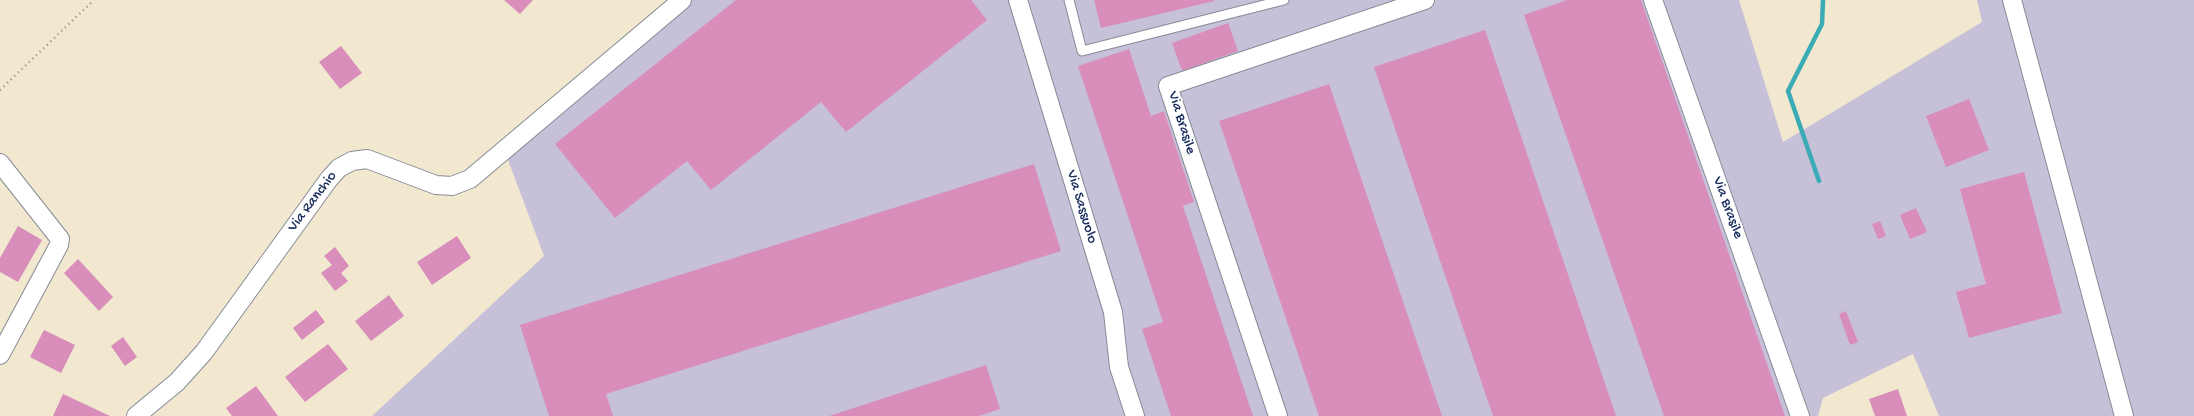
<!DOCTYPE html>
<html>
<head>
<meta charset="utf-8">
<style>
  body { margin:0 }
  canvas { display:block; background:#f1e8cf }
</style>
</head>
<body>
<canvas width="2194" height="416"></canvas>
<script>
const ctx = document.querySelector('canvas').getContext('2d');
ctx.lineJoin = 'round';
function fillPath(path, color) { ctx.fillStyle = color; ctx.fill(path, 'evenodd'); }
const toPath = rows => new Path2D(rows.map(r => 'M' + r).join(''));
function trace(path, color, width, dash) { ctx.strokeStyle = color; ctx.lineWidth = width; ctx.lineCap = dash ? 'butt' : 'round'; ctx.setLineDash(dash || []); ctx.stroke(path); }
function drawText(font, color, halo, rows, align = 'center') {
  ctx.font = font + ' "Gochi Hand",sans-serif'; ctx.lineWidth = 4; ctx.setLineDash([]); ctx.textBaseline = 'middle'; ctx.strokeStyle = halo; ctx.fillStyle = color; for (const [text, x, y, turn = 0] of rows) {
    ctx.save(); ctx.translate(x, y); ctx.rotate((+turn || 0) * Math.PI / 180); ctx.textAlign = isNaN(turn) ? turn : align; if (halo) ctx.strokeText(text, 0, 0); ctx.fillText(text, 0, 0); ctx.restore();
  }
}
const industrial = toPath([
  [671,0,1739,0,1783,142,1982,22,1977,0,2194,0,2194,416,1939,416,1913,354,1823,398,1818,416,372,416,544,256,505,152]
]);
const stream = toPath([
  [1819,181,1788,91,1822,24,1823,0]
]);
const building = toPath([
  [504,0,533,0,520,14],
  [736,0,971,0,987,20,846,132,821,102,711,190,687,161,615,218,555,144],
  [1094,0,1214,0,1214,1,1101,28],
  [1567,0,1641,0,1785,416,1664,416,1524,15],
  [1228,23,1238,51,1182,71,1172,43],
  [1485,30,1616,416,1493,416,1374,67],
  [341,46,362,73,340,89,319,62],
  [1129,49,1151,116,1164,111,1194,202,1183,206,1253,416,1171,416,1142,329,1163,322,1078,66],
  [1329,84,1442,416,1319,416,1219,121],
  [1969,99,1989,150,1946,167,1926,116],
  [1034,164,1061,251,606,394,613,416,549,416,520,325],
  [2024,172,2062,313,1969,338,1956,292,1986,284,1960,189],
  [1916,208,1927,232,1910,239,1900,215],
  [1880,221,1886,236,1878,239,1872,224],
  [18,226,42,240,18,282,0,272,0,258],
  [457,236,471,258,432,285,417,262],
  [335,247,349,266,341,273,348,281,335,291,321,273,332,265,324,256],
  [78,259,113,297,99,311,64,273],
  [389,295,404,316,371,341,355,321],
  [316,310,325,322,302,340,293,328],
  [1846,311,1858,342,1850,345,1839,314],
  [44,330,75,345,61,373,30,357],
  [123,337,137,357,125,366,111,346],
  [328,344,348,369,305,402,285,377],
  [986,365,1000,409,979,416,829,416],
  [256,386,278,416,232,416,226,408],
  [1898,389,1907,416,1875,416,1869,399],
  [63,394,110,416,53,416]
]);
const path = toPath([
  [0,90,94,0]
]);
const service = toPath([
  [1069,0,1082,51,1284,0]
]);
const minor = toPath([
  [1018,0,1113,312,1119,367,1135,416],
  [1653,0,1800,416],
  [2012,0,2124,416],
  [0,163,60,239,59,245,0,355],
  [136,416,177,382,204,352,329,179,339,168,352,161,367,159,436,185,452,186,470,179,682,0],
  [1278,416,1168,86,1425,0]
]);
const streetNames = [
  ["Via Brasile",1181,123,73],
  ["Via Ranchio",313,202,-53],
  ["Via Sassuolo",1081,207,73],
  ["Via Brasile",1727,208,70]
];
fillPath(industrial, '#c6c0d9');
trace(stream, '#3bacb6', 4.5);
fillPath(building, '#d88dbb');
trace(service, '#868c96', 11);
trace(minor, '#868c96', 20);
trace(path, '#868c96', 2.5, [1, 4]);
trace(service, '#fff', 9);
trace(minor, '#fff', 18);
drawText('15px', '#1b2f5e', '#fff', streetNames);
</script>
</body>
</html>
